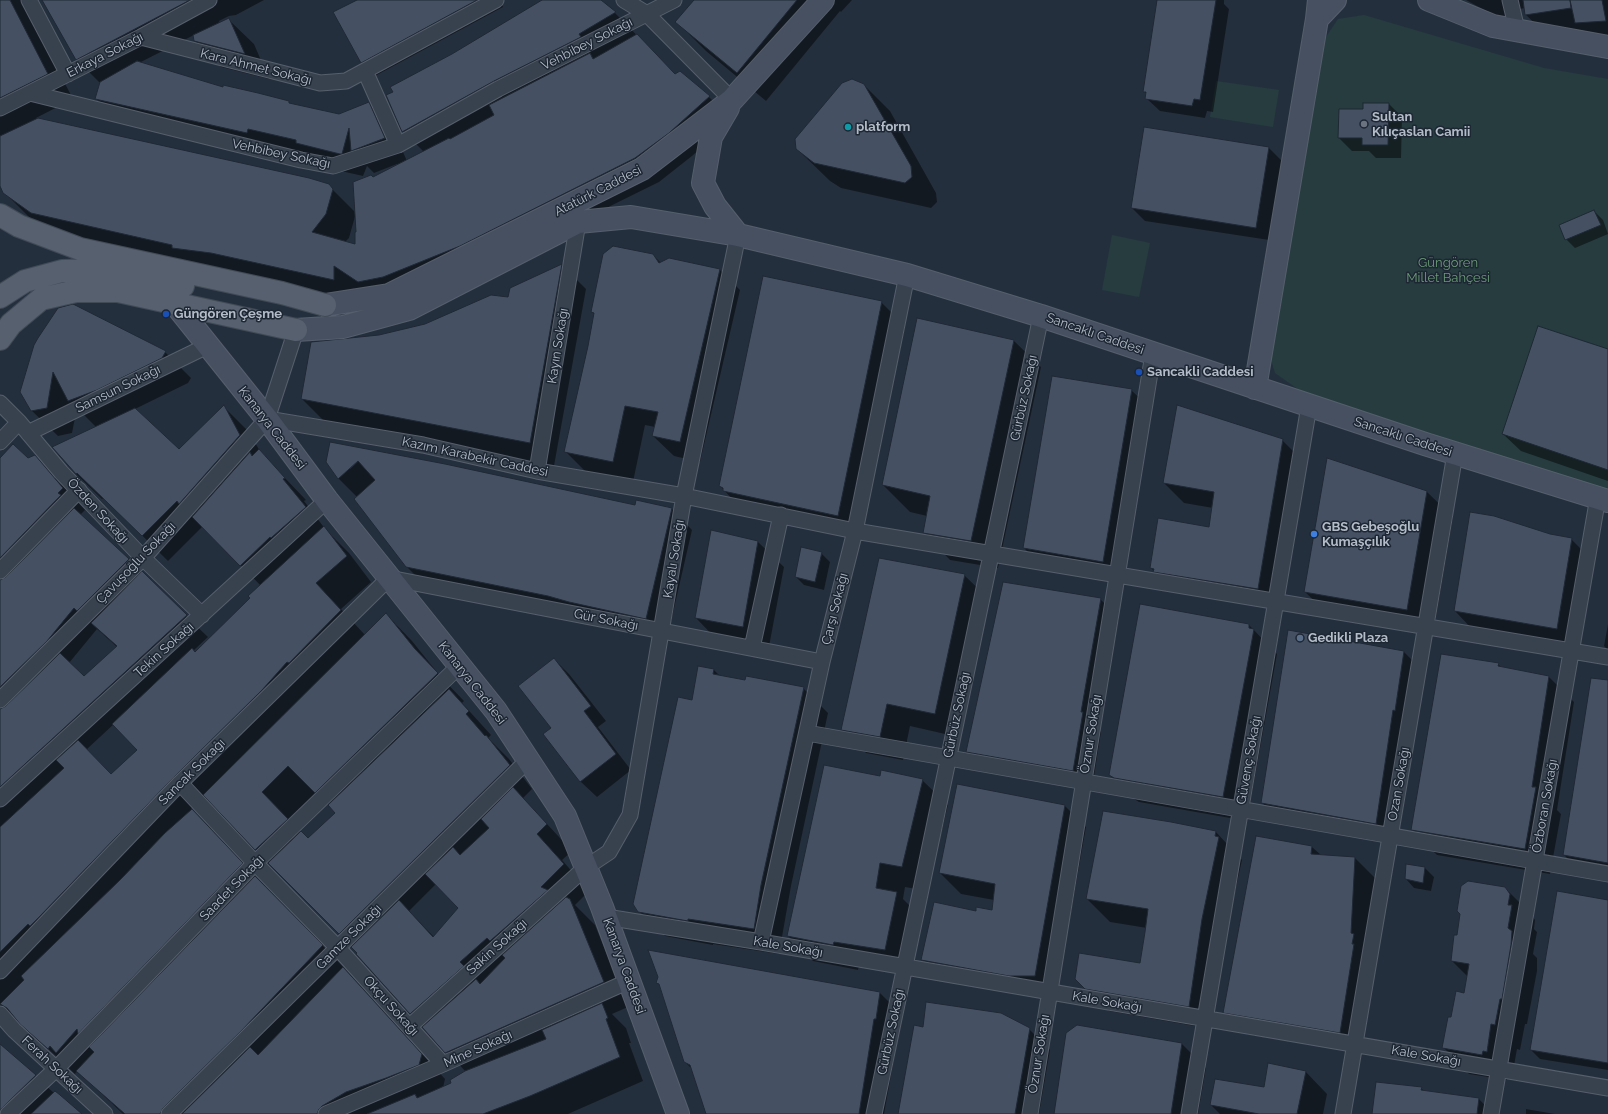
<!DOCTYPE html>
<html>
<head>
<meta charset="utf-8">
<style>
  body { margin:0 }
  canvas { display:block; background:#242f3e }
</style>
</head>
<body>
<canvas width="1608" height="1114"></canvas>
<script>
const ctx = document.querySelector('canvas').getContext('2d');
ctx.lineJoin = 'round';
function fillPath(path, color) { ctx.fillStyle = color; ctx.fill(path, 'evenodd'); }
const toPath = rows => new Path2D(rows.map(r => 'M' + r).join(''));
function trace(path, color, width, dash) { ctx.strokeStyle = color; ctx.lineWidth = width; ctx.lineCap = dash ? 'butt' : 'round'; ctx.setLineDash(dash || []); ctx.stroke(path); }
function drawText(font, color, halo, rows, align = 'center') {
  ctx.font = font + ' Raleway,sans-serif'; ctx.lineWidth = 3; ctx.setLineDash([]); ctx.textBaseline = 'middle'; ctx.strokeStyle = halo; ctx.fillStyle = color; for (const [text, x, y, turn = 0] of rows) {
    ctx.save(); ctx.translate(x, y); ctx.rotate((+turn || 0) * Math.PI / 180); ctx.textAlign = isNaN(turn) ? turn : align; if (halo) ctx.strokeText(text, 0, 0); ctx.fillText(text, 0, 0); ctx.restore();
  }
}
const green = toPath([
  [1364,15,1544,68,1608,79,1608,490,1302,392,1275,373,1270,356,1326,37,1338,19],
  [1216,81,1279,90,1273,127,1210,117],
  [1112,235,1150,243,1139,297,1102,290]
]);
const shadow = toPath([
  [0,0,22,0,73,99,36,118,309,179,328,185,356,213,349,238,345,242,356,245,357,233,373,178,397,165,397,164,374,173,367,166,363,176,118,121,96,98,100,83,76,59,44,0,264,0,236,15,229,16,219,21,220,23,228,19,254,44,269,79,221,67,195,41,194,35,139,63,223,88,339,115,369,103,391,125,407,161,424,152,403,131,394,93,544,0,600,0,615,13,675,74,709,97,732,120,692,156,659,182,483,269,382,305,357,288,357,303,55,237,29,217,5,193,0,183],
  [356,0,500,0,503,7,375,76,362,62,335,12],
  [701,0,852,0,841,12,840,11,766,101,706,51,677,22],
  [1158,0,1224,0,1224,4,1229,9,1213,112,1207,111,1205,118,1160,111,1146,98,1147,95,1144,91],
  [1466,0,1608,0,1608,46,1550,38,1526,15,1525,8,1514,10,1508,23],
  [864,85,890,111,936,193,937,202,931,208,841,188,830,181,797,149],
  [1389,104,1402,117,1401,158,1376,158,1369,151,1352,151,1339,138,1364,110],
  [1145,128,1269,148,1282,161,1269,240,1145,221,1132,208],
  [1594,211,1603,220,1608,234,1575,248,1566,239],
  [653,255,661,263,720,270,740,290,700,462,674,456,653,436,655,427,645,425,633,482,586,472,565,451,588,346,594,314,592,312],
  [562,265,586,289,554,466,326,423,302,399,379,336,426,325,509,298],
  [881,302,905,326,861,539,747,515,720,486],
  [917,320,1014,341,1041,367,998,568,950,560,924,533,927,516,910,512,883,485],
  [35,346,165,352,191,378,188,383,135,409,179,451,224,407,249,432,261,453,306,500,304,501,326,530,349,553,371,582,341,609,365,635,386,614,412,641,441,677,464,701,462,703,491,735,488,738,509,759,532,789,523,798,572,851,562,860,589,891,575,905,595,925,628,1007,612,1014,626,1028,631,1043,629,1043,643,1081,568,1114,123,1114,84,1077,76,1072,75,1074,5,1008,0,1013,0,460,27,460,35,456,85,510,80,515,208,637,193,651,195,653,251,598,261,586,203,526,168,561,104,498,102,499,76,474,53,447,96,427,77,408,72,433,58,436,32,411],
  [97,629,117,647,84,677,69,663],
  [114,724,138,750,111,775,86,750],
  [316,792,336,813,308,839,288,819],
  [205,795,269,863,353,947,411,1013,466,1072,453,1084,443,1088,445,1079,347,971,191,809],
  [436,884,460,908,434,937,409,911],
  [1608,350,1608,481,1521,451,1503,434],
  [1131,390,1145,403,1116,574,1037,561,1024,548],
  [1282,440,1302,460,1277,608,1174,591,1151,568,1210,528,1213,508,1184,503,1164,483],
  [331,443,635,506,672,509,692,530,667,639,428,588,407,567,357,497,338,478],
  [358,460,359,461,350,469,350,467],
  [1427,492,1453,517,1433,635,1331,617,1305,592],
  [1571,539,1589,557,1574,646,1472,629,1455,611],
  [758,542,784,567,768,652,721,644,696,618],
  [821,553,830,562,824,590,804,585,796,577],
  [964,575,988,598,958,737,910,726,903,760,866,753,842,730],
  [1100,599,1119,617,1099,730,1101,732,1092,789,986,770,967,752],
  [1608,624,1608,650,1604,646],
  [1249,625,1277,654,1247,821,1139,802,1134,799,1110,775],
  [1404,652,1425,673,1409,764,1397,845,1283,824,1262,803],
  [554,659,569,674,606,721,598,727,631,770,597,797,581,782,545,734,552,728],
  [1498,664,1502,668,1549,677,1574,702,1557,810,1561,814,1550,874,1437,855,1412,830],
  [699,667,714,670,720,676,746,681,803,688,828,713,791,886,779,954,713,944,713,945,665,936,639,911,693,701],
  [1608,682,1608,879,1585,875,1564,855],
  [881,777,922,780,948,805,927,891,905,887,903,899,922,918,910,975,859,966,858,970,813,961,788,936],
  [1065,806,1086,827,1056,997,1031,996,944,980,923,959,976,912,993,912,994,900,961,894,940,873],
  [1171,823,1216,832,1242,860,1224,942,1212,1029,1109,1011,1076,979,1141,964,1147,928,1110,922,1087,899],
  [1256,838,1312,847,1321,855,1355,858,1376,879,1375,967,1361,1053,1246,1034,1225,1012],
  [1407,865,1425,868,1434,877,1431,891,1414,888,1406,879],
  [1505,888,1531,914,1535,920,1534,929,1537,932,1533,954,1537,958,1537,971,1527,1024,1525,1024,1520,1050,1517,1049,1512,1077,1508,1076,1507,1080,1469,1074,1444,1048,1452,1019,1465,994,1468,977,1452,961,1458,937],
  [1608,901,1608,1070,1540,1059,1531,1050],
  [650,952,880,993,902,1015,884,1114,707,1114,692,1069,685,1062,661,986,658,983,659,977],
  [924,1028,1029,1029,1050,1050,1039,1114,899,1114],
  [1067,1034,1182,1044,1206,1068,1198,1114,1054,1114],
  [0,1045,54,1093,80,1114,0,1114],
  [1305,1071,1327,1094,1323,1114,1220,1114,1211,1105,1264,1088],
  [1421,1088,1424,1091,1479,1099,1493,1114,1373,1114],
  [1526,1109,1555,1114,1526,1114]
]);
const building = toPath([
  [0,0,10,0,48,74,0,98,0,0],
  [42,0,190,0,76,60,42,0],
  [357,0,477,0,361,63,333,12,357,0],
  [542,0,601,0,616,12,579,34,581,37,494,81,402,132,386,95,393,92,390,87,452,54,542,0],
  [694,0,797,0,737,73,675,22,694,0],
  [1157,0,1216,0,1200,100,1194,99,1192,106,1145,99,1146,92,1143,92,1157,0],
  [1523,0,1570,0,1571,8,1525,15,1523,0],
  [1570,0,1602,0,1606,21,1575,23,1570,0],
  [229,18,245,54,194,41,193,35,229,18],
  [637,34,675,74,680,71,710,96,669,133,635,158,460,246,383,277,358,282,334,266,334,280,211,253,172,248,172,245,31,213,3,193,0,186,0,136,38,118,309,178,329,184,333,189,326,214,312,232,355,244,355,232,356,232,353,182,371,175,373,177,449,138,450,139,494,115,489,105,590,53,593,59,637,34],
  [137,61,223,87,223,85,258,93,289,101,289,103,339,114,369,102,385,138,351,151,349,128,342,154,340,154,296,143,296,140,248,129,247,133,95,99,100,82,137,61],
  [852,79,864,84,911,166,912,177,905,183,814,163,796,149,795,139,842,83,852,79],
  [1363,103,1389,103,1388,145,1362,145,1362,138,1338,138,1339,109,1363,109,1363,103],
  [1144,127,1269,147,1256,228,1131,208,1144,127],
  [1594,210,1601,225,1565,240,1559,225,1594,210],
  [613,246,653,254,659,263,669,258,720,269,680,442,652,436,658,412,625,406,613,462,564,452,588,346,594,313,591,312,603,254,613,246],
  [562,264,530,443,301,399,311,342,379,335,425,324,491,295,508,297,510,288,562,264],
  [763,276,882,301,838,516,723,491,723,488,719,486,763,276],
  [73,304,166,351,162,358,97,390,68,401,53,372,47,408,31,411,20,392,34,345,38,338,58,308,73,304],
  [917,318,1014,340,971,541,923,533,930,496,882,485,917,318],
  [1538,326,1608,349,1608,470,1502,434,1538,326],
  [1052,376,1132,389,1103,562,1023,548,1052,376],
  [224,405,240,435,179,504,177,501,142,536,77,473,76,474,52,447,135,408,179,449,224,405],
  [1177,405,1283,439,1258,589,1153,572,1154,569,1150,568,1158,518,1209,527,1214,492,1163,483,1177,405],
  [330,442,445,464,635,505,636,500,672,508,646,619,569,602,548,596,406,567,354,499,375,480,358,461,338,479,326,462,330,442],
  [13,444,28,458,35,455,63,488,58,493,61,495,0,558,0,458,13,444],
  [259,449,285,478,283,479,306,507,271,538,270,537,240,566,192,517,250,452,252,456,259,449],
  [1327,458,1427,491,1407,610,1304,592,1327,458],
  [74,508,129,559,77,611,74,608,47,641,0,687,0,580,6,577,74,508],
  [1470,512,1494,516,1550,534,1572,538,1557,629,1454,611,1470,512],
  [324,526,347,556,316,583,341,610,289,663,287,662,262,690,174,777,40,916,30,926,28,924,0,952,0,827,64,768,56,760,78,740,111,774,137,750,112,724,192,648,195,652,250,598,248,596,324,526],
  [711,530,758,541,743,627,695,618,711,530],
  [801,547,822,552,815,582,795,577,801,547],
  [879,558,965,574,935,714,887,704,880,737,841,730,879,558],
  [142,571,187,615,0,787,0,709,6,706,60,653,84,676,117,646,91,623,142,571],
  [1003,582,1101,598,1081,712,1083,712,1073,771,966,752,1003,582],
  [1140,604,1249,624,1249,628,1254,629,1223,797,1114,778,1109,775,1140,604],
  [386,613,415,649,438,673,315,793,288,766,262,792,288,819,255,850,203,795,386,613],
  [1288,630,1404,651,1395,711,1393,710,1376,824,1261,803,1288,630],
  [1441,654,1499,663,1498,666,1549,676,1532,787,1536,787,1525,849,1411,830,1441,654],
  [554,658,591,706,584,711,616,754,580,782,543,734,551,728,518,686,554,658],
  [698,666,714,669,713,674,745,680,746,676,804,687,761,885,754,929,688,919,688,921,638,912,633,904,678,697,692,700,698,666],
  [1591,678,1608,680,1608,863,1563,855,1591,678],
  [449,689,469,711,466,714,485,736,486,735,510,765,339,934,268,863,301,831,308,838,335,813,328,805,449,689],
  [824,765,880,776,881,770,923,779,902,867,880,863,876,888,897,892,885,950,834,942,833,945,787,936,824,765],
  [957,784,1065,805,1035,976,1009,976,921,960,934,902,976,911,976,907,992,910,995,884,939,873,957,784],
  [513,787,547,824,537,834,564,864,541,887,548,890,490,941,487,938,460,962,464,966,410,1014,356,954,357,953,351,947,399,900,433,937,458,908,425,874,453,847,460,855,489,828,481,819,513,787],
  [192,809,243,863,78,1034,77,1029,56,1053,50,1046,48,1049,20,1024,7,1008,0,1004,24,980,21,976,121,879,165,833,192,809],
  [1103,811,1171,822,1216,831,1215,836,1219,837,1202,919,1189,1007,1085,989,1075,979,1079,953,1140,963,1145,932,1148,909,1086,899,1103,811],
  [1256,836,1312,846,1311,854,1355,857,1351,933,1354,934,1352,944,1354,944,1340,1033,1223,1013,1256,836],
  [1406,864,1425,867,1423,883,1405,879,1406,864],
  [255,876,323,945,242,1030,163,1108,160,1114,125,1114,76,1071,94,1052,89,1047,255,876],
  [1468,881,1505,887,1510,894,1508,905,1512,905,1508,928,1512,931,1511,945,1502,999,1500,999,1495,1025,1491,1024,1487,1052,1483,1051,1482,1055,1442,1048,1448,1017,1451,1017,1456,991,1464,993,1469,964,1451,961,1454,935,1457,935,1460,914,1457,911,1461,886,1468,881],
  [1557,891,1608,900,1608,1063,1530,1050,1557,891],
  [566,897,570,899,604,982,445,1053,422,1027,476,979,480,984,505,958,502,955,566,897],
  [648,950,880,992,876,1019,874,1019,859,1114,706,1114,690,1065,684,1062,659,984,656,983,658,977,648,950],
  [343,967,422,1054,419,1065,386,1078,346,1092,322,1106,319,1109,317,1114,182,1114,250,1047,258,1055,343,967],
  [926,1002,1001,1013,1030,1028,1015,1114,898,1114,914,1025,923,1027,926,1002],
  [602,1003,608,1018,606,1019,620,1057,530,1096,483,1114,367,1114,415,1094,417,1098,451,1083,450,1080,465,1071,546,1039,542,1030,602,1003],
  [1077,1025,1182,1043,1171,1114,1054,1114,1066,1033,1077,1025],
  [0,1044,36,1075,0,1110,0,1044],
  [1268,1063,1306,1071,1297,1114,1259,1114,1210,1105,1215,1079,1264,1087,1268,1063],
  [1376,1082,1422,1087,1421,1090,1479,1098,1477,1114,1372,1114,1376,1082],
  [55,1091,60,1095,82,1114,31,1114,55,1091]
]);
const street = toPath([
  [29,0,68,74],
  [624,0,647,14,732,100],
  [1510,0,1517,30],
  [141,37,320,83,346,81,496,0],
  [365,71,398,145],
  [30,93,301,160,333,166,398,145,498,89,674,0],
  [0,108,141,37,209,0],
  [0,403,19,422,61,472,143,558,202,615],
  [267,419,423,445,537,471,684,496,855,531,1608,657],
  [28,433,207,346],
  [0,442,19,422],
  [537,471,578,222],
  [0,571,79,490],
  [752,648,781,515],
  [0,700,143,558,267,419,296,330],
  [807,733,1608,874],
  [180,783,255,863,338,948,443,1064],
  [0,799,327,500],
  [606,917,761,942,1608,1088],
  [761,942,822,662,855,531,907,275],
  [0,971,180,783,389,578,822,662],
  [0,1014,14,1030,105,1114],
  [410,1026,585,868,609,852,630,815,684,496,738,235],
  [8,1114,56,1069,255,863,459,666],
  [169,1114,528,760],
  [326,1114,443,1064,629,981],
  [874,1114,1041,316],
  [1030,1114,1153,354],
  [1189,1114,1309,406],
  [1343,1114,1455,454],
  [1491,1114,1598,497]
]);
const secondary = toPath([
  [1319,0,1317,19,1335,0],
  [1429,0,1493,26,1608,47],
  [728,108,711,137,703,183,715,206,738,235],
  [175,304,267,419,327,500,496,711,565,816,602,907,678,1114],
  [325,305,389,295,642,169,732,100,823,0],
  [296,330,343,327,409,309,578,222,631,217,738,235,907,275,1041,316,1425,444,1608,501],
  [1255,388,1317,19]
]);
const primary = toPath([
  [0,215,19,226,80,249,282,293,325,305],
  [0,297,25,281,62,271,100,270,183,286],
  [0,339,11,324,41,299,76,291,118,291,296,330]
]);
const markers = [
  [1364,124,4,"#6b7280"],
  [848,127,4,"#0f9aa8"],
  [166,314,4,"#1a4fb4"],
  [1139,372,4,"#1a4fb4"],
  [1314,534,4,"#3f7fe0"],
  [1300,638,4,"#5c6f8a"]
];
const streetNames = [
  ["Vehbibey Sokağı",587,44,-27],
  ["Erkaya Sokağı",105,55,-27],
  ["Kara Ahmet Sokağı",256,67,14],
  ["Vehbibey Sokağı",281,154,12],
  ["Atatürk Caddesi",598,191,-27],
  ["Sancaklı Caddesi",1095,334,19],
  ["Kayın Sokağı",558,346,-81],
  ["Samsun Sokağı",118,389,-26],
  ["Gürbüz Sokağı",1024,398,-78],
  ["Kanarya Caddesi",272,428,52],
  ["Sancaklı Caddesi",1403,437,18],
  ["Kazım Karabekir Caddesi",475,457,12],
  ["Özden Sokağı",98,511,47],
  ["Kayalı Sokağı",674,559,-81],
  ["Çavuşoğlu Sokağı",136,563,-46],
  ["Çarşı Sokağı",835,609,-76],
  ["Gür Sokağı",606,620,11],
  ["Tekin Sokağı",164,650,-42],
  ["Kanarya Caddesi",472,683,52],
  ["Gürbüz Sokağı",957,715,-78],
  ["Öznur Sokağı",1091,734,-81],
  ["Güvenç Sokağı",1249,760,-80],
  ["Sancak Sokağı",192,772,-45],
  ["Ozan Sokağı",1399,784,-80],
  ["Özboran Sokağı",1545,806,-80],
  ["Saadet Sokağı",232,888,-46],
  ["Gamze Sokağı",349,937,-45],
  ["Sakin Sokağı",497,947,-42],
  ["Kale Sokağı",788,947,10],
  ["Kanarya Caddesi",624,966,70],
  ["Kale Sokağı",1107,1002,10],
  ["Okçu Sokağı",391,1006,48],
  ["Gürbüz Sokağı",891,1032,-78],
  ["Mine Sokağı",478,1049,-24],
  ["Öznur Sokağı",1039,1054,-81],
  ["Kale Sokağı",1426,1056,10],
  ["Ferah Sokağı",52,1065,43]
];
const poiNames = [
  ["Sultan",1372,117],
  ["Kılıçaslan Camii",1372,132],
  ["platform",856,127],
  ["Güngören Çeşme",174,314],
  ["Sancakli Caddesi",1147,372],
  ["GBS Gebeşoğlu",1322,527],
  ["Kumaşçılık",1322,542],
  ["Gedikli Plaza",1308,638]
];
const parkNames = [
  ["Güngören",1448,263],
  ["Millet Bahçesi",1448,278]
];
fillPath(green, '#263c3f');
fillPath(shadow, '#0007');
fillPath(building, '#455162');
trace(building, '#1f2835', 1);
trace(street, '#565f6c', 17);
trace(secondary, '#565f6c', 24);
trace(primary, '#414a57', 24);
trace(street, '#38414e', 15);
trace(secondary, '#465061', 22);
trace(primary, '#56606e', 22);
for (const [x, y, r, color] of markers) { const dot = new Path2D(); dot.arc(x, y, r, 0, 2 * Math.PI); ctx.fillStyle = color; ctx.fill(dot); trace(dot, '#1d2633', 1.5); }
drawText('13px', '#b4bcc9', '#1d2633', streetNames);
drawText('bold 13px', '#b4bcc9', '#1d2633', poiNames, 'left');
drawText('13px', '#6b9a76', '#1d2633', parkNames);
</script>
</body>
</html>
